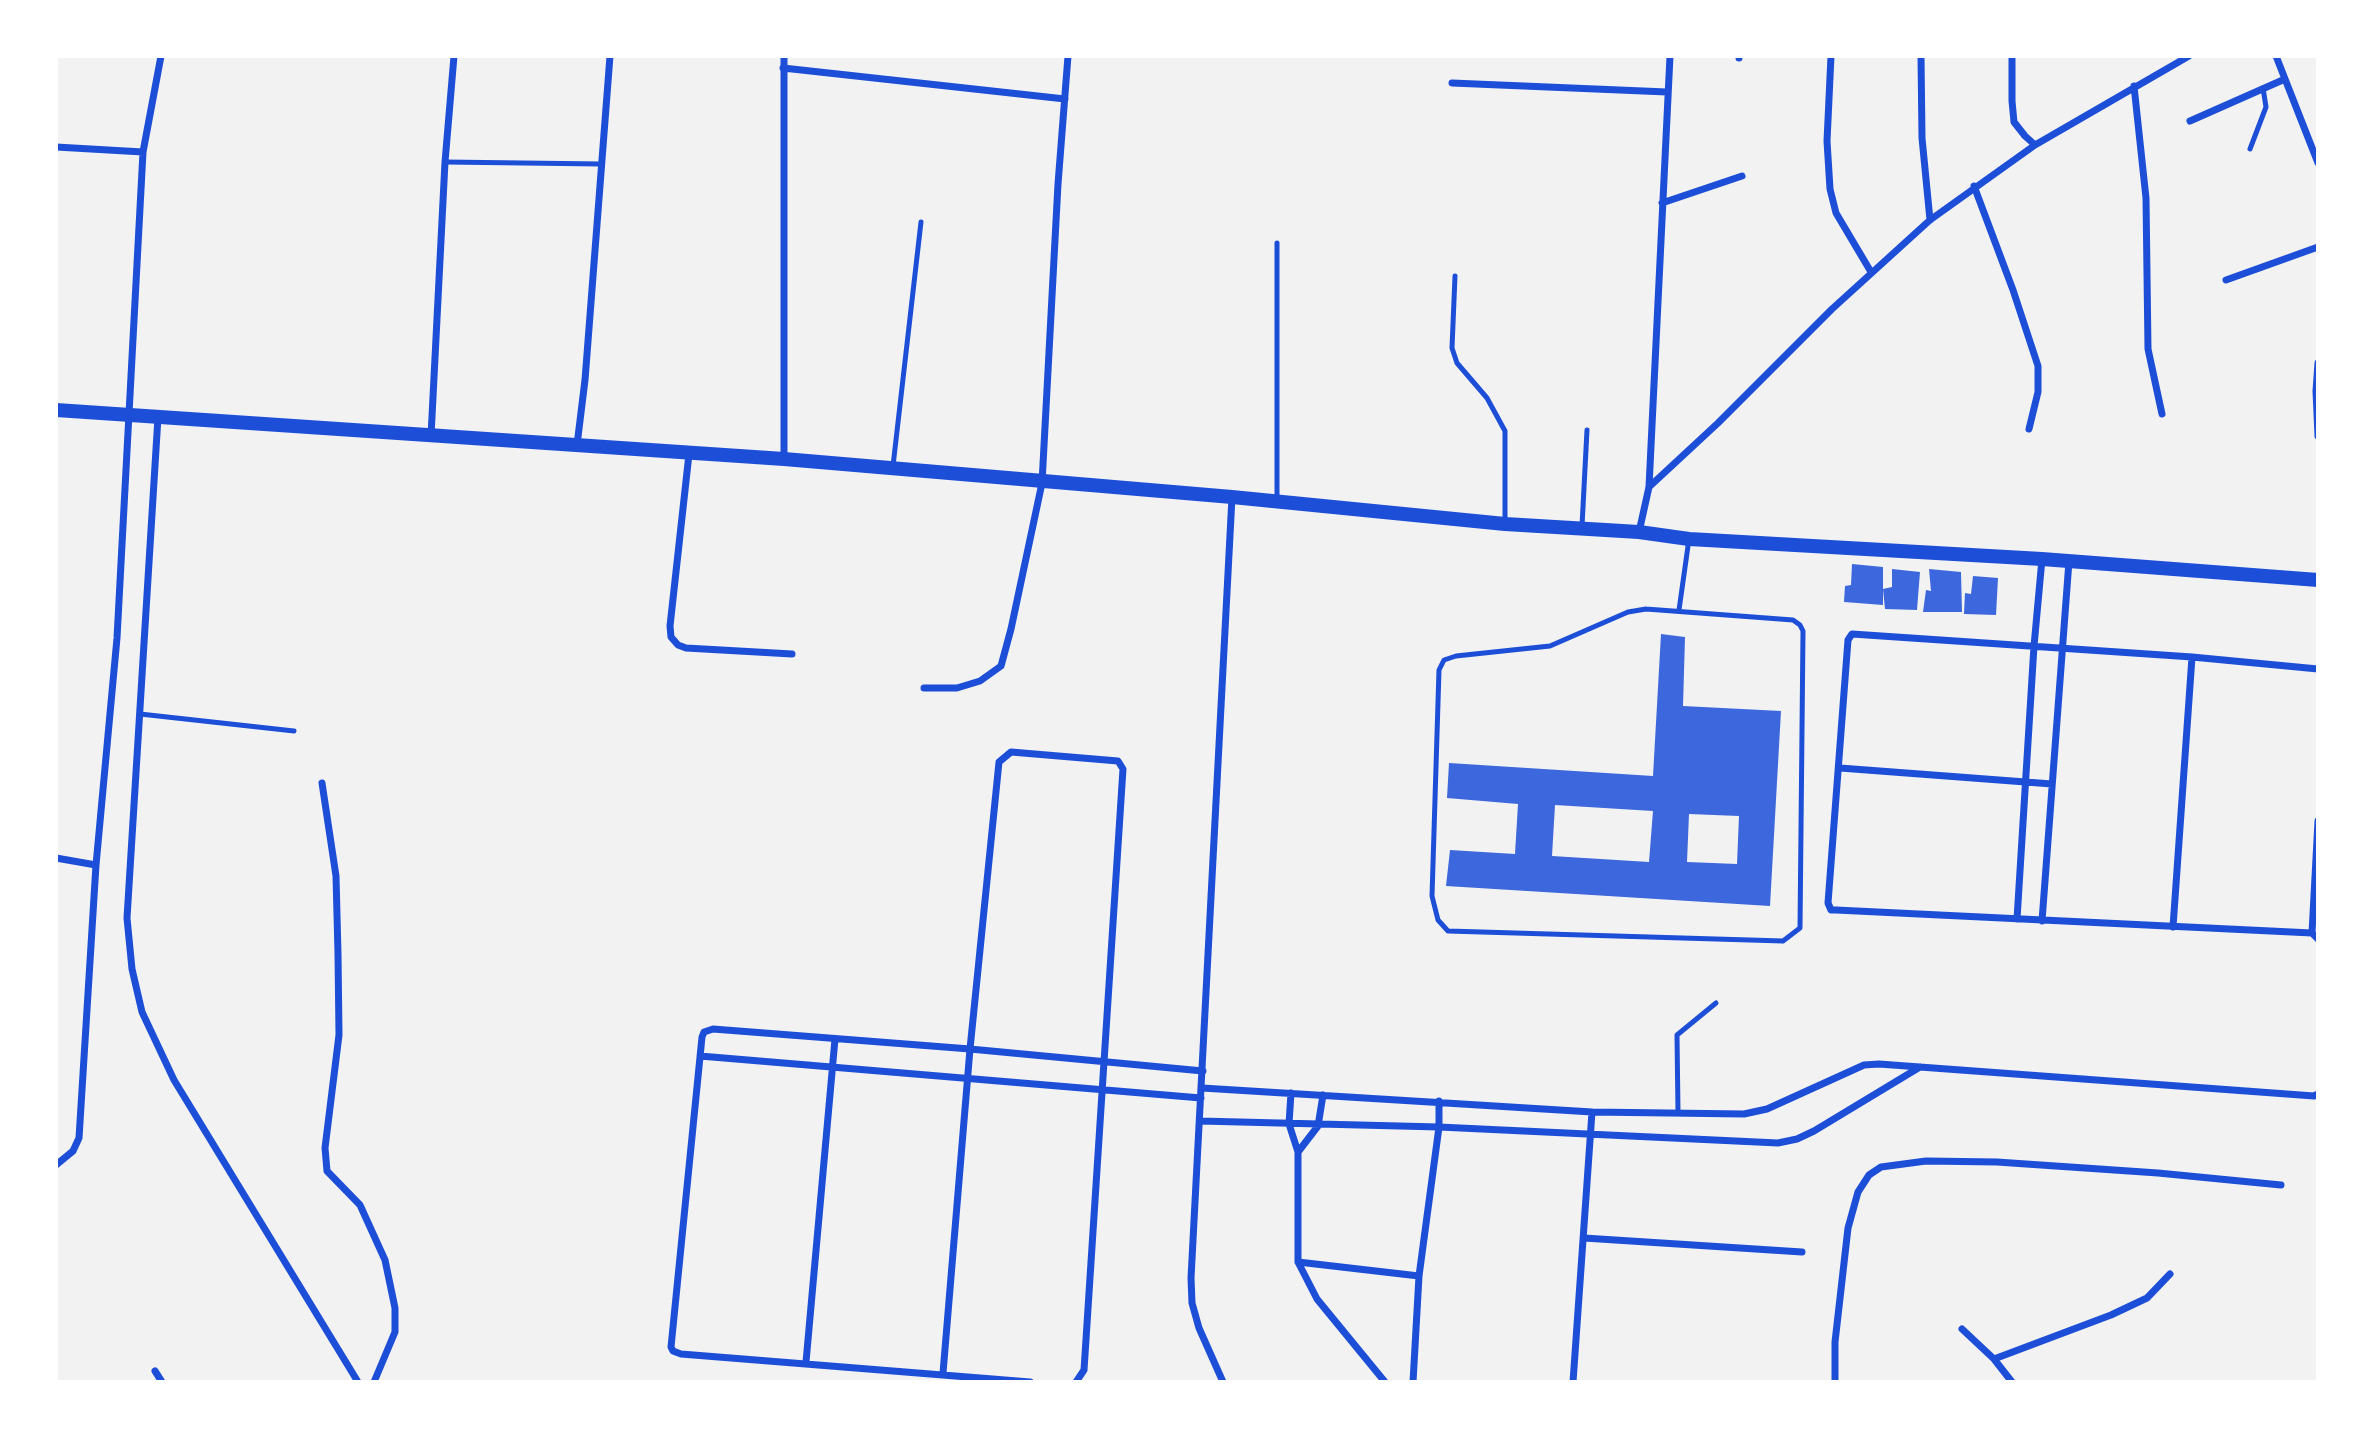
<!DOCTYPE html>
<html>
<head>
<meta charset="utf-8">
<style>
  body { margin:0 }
  #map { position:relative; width:2374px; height:1438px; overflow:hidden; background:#f2f2f2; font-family:"Crimson Pro",serif }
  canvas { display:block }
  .frame { position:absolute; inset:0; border:58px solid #fff; pointer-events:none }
</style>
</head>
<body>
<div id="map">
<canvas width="2374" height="1438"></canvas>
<div class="frame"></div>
</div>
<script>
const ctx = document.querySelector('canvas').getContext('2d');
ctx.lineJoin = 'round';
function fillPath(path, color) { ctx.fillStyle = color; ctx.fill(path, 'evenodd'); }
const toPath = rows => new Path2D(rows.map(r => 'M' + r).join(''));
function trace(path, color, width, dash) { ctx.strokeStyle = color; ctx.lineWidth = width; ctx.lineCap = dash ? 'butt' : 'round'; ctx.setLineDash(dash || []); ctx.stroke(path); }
const building = toPath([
  [1852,564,1883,567,1883,589,1892,587,1892,569,1920,572,1917,610,1885,609,1883,589,1883,605,1844,602,1845,586,1851,585],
  [1929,569,1961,572,1962,612,1923,612,1926,590,1931,591],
  [1973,576,1998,578,1996,615,1964,614,1965,593,1971,594],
  [1661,634,1685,637,1683,706,1781,711,1770,906,1446,886,1450,850,1515,854,1518,804,1447,798,1449,763,1653,776],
  [1555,805,1653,811,1649,862,1552,856],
  [1689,814,1739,816,1737,864,1687,862]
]);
const service = toPath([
  [2250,149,2266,107,2263,88],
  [445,162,601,164],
  [1277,243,1277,501],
  [1455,276,1452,348,1457,363,1487,398,1505,431,1505,523],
  [893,466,921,222],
  [1582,526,1587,430],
  [1646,609,1793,620,1800,625,1803,631,1800,928,1783,941,1448,931,1438,920,1432,896,1439,670,1444,660,1456,656,1550,646,1628,612,1646,609],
  [1679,610,1689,539],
  [140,714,294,731],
  [1678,1113,1677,1035,1716,1003]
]);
const minor = toPath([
  [784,56,784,459],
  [1831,56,1827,141,1830,189,1836,213,1871,272],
  [1921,56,1922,138,1930,220],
  [2012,56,2012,101,2014,122,2025,136,2035,145],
  [2276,56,2318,163],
  [1739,58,1739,56],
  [783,68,1065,99],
  [1452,83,1667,92],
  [2134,86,2146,198,2148,349,2162,414],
  [2190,121,2285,79],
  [56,147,143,152],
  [1974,186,2013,290,2038,366,2038,392,2029,429],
  [1662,203,1742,176],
  [2226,280,2318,247],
  [2318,363,2316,391,2318,436],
  [158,417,127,918,132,969,142,1012,174,1080,358,1382],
  [431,436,445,162,454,56],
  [577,445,585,380,610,56],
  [689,454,670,626,671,637,678,645,686,648,792,654],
  [1649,487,1718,423,1832,309,1930,220,2035,145,2189,56],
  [1639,532,1649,487,1670,56],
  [2318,669,2192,657,1852,634,1848,640,1828,903,1831,910,1836,910,2312,933,2318,939],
  [924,688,957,688,980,681,1001,666,1011,629,1042,483,1058,184,1068,56],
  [1840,768,2052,784],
  [322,783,336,876,338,954,339,1035,325,1148,327,1171,360,1205,385,1260,395,1308,395,1332,374,1382],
  [56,858,96,865],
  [2017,919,2034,646,2042,559],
  [2042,921,2069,561],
  [2173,927,2192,657],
  [2312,933,2318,821],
  [700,1056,1201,1098],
  [1202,1088,1592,1112,1744,1114,1767,1109,1864,1065,1879,1064,2314,1096,2318,1094],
  [1291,1093,1289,1124,1298,1152,1298,1262,1317,1299,1385,1382],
  [1200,1121,1439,1127,1778,1143,1797,1139,1814,1131,1920,1067],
  [1298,1152,1318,1126,1323,1095],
  [56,1165,73,1151,79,1138,96,865,117,638,143,152,161,56],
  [1584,1238,1802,1252],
  [1298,1262,1419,1276],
  [1962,1329,1994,1359,2012,1382],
  [1994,1359,2111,1315,2147,1298,2170,1274],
  [806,1362,835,1039],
  [155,1371,162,1382],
  [943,1373,970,1049,999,762,1011,752,1118,761,1123,769,1084,1370,1076,1382],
  [1030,1382,681,1354,673,1351,671,1347,702,1037,704,1032,713,1029,970,1049,1203,1071],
  [1223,1382,1199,1328,1192,1303,1191,1278,1232,497],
  [1413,1382,1419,1276,1439,1127,1439,1101],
  [1573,1382,1592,1112],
  [1835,1382,1835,1342,1848,1228,1858,1192,1869,1175,1881,1167,1926,1161,1997,1162,2158,1173,2281,1185]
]);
const secondary = toPath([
  [56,410,784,459,1232,497,1505,524,1639,532,1689,539,2042,559,2318,580]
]);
fillPath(building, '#3d67dc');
trace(service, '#1d4ed8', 5);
trace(minor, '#1d4ed8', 7);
trace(secondary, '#1d4ed8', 14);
</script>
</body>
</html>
